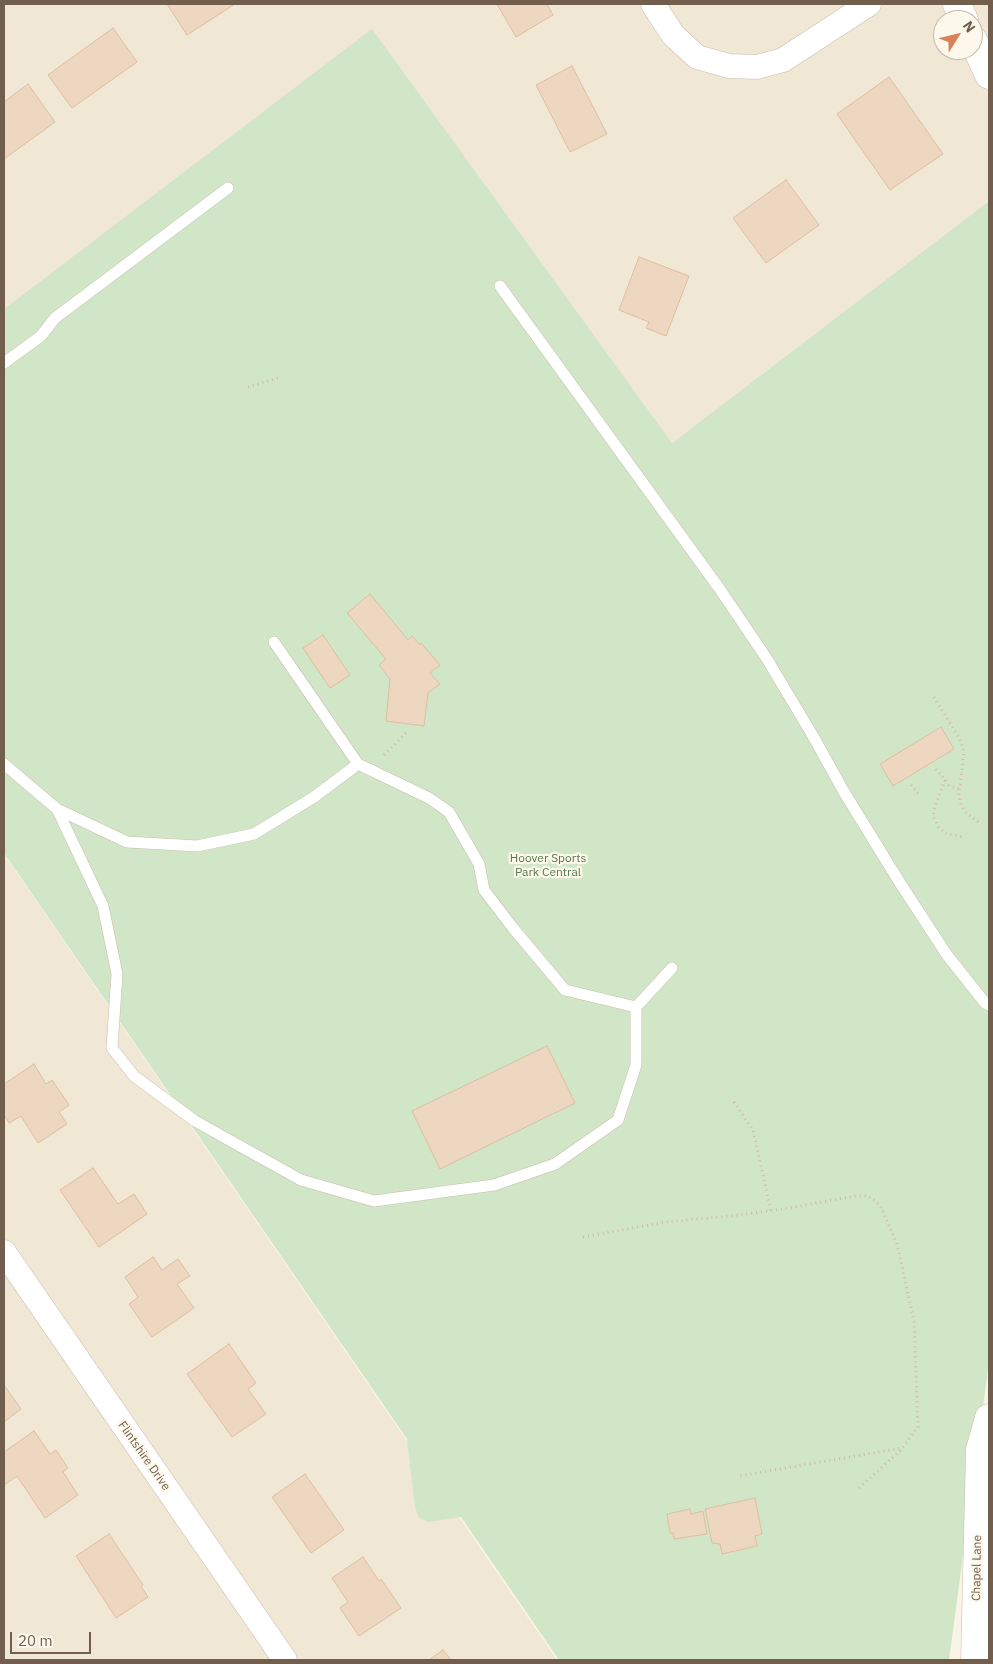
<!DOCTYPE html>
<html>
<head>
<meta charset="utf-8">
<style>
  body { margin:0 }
  #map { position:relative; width:993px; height:1664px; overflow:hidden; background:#faf4e6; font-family:"IBM Plex Sans",sans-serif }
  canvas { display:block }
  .frame { position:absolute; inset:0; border:5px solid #715e4d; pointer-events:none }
  .north { position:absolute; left:933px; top:10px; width:50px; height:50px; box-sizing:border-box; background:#fdf8ec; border:1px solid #c5baac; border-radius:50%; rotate:54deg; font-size:14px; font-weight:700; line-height:20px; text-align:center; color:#715e4d }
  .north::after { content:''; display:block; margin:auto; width:18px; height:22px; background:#d98157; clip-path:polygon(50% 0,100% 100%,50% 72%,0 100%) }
  .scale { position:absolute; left:10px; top:1632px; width:81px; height:22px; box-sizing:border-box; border:2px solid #715e4d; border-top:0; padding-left:6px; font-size:15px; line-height:18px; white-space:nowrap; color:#715e4d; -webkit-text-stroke:4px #fdf8ec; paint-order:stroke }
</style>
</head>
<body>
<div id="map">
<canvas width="993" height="1664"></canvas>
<div class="frame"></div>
<div class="north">N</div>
<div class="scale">20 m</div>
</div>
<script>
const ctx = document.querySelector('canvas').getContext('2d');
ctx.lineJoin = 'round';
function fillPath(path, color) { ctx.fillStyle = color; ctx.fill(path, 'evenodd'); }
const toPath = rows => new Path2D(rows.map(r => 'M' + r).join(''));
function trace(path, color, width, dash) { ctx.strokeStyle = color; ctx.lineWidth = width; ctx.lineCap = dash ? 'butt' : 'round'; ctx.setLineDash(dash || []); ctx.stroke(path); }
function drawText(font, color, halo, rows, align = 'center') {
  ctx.font = font + ' "IBM Plex Sans",sans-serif'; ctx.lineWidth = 4.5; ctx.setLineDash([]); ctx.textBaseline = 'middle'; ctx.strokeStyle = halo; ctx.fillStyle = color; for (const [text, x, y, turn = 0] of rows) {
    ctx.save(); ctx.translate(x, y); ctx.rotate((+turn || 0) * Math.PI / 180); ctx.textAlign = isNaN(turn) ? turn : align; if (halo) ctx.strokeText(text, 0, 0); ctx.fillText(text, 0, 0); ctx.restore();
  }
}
const residential = toPath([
  [4,4,989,4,989,201,672,443,372,30,4,309],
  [943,20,973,20,973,50,943,50],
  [4,854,557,1660,4,1660]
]);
const green = toPath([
  [372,29,672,443,989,201,989,1362,949,1660,559,1660,461,1517,429,1522,419,1518,415,1507,407,1439,4,853,4,309]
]);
const building = toPath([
  [167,4,235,4,187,35,167,4],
  [497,4,547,4,553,15,516,37,497,4],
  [113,28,137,62,72,108,48,75,113,28],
  [572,66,607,134,570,152,536,85,572,66],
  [889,77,943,154,890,190,837,114,889,77],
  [28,84,55,122,4,159,4,102,28,84],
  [786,180,819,225,766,263,733,218,786,180],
  [639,257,689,276,666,336,646,328,649,322,619,310,639,257],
  [370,594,408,640,412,636,420,645,421,643,440,665,430,673,440,684,428,693,424,726,386,721,390,679,379,665,386,659,347,613,370,594],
  [323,635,350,675,330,688,303,648,323,635],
  [941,727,954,749,893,786,880,764,941,727],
  [547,1046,575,1103,440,1169,412,1111,547,1046],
  [34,1064,46,1084,52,1080,69,1105,59,1112,67,1124,38,1143,21,1116,9,1123,4,1115,4,1084,34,1064],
  [93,1168,118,1204,134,1194,147,1214,99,1247,60,1190,93,1168],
  [153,1257,162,1270,178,1259,190,1276,177,1284,194,1308,152,1337,129,1304,138,1297,125,1277,153,1257],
  [229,1344,256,1383,248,1389,266,1414,232,1437,187,1374,229,1344],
  [4,1385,21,1409,4,1422,4,1385],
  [34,1431,50,1454,56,1450,68,1468,63,1472,78,1495,45,1518,17,1476,4,1485,4,1452,34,1431],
  [305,1474,344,1530,311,1553,272,1497,305,1474],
  [755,1498,762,1534,755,1536,757,1546,722,1554,720,1544,712,1543,705,1509,755,1498],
  [690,1509,691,1514,703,1511,707,1534,674,1539,673,1533,670,1533,667,1514,690,1509],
  [109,1534,143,1585,141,1586,148,1597,116,1618,76,1556,109,1534],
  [363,1557,379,1581,381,1579,401,1608,359,1636,340,1608,348,1602,332,1578,363,1557],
  [443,1650,451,1660,429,1660,443,1650]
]);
const path = toPath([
  [248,387,278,378],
  [934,697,960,739,964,752,959,795,961,805,966,813,981,824],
  [384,755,408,731],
  [936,769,949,785,960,790],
  [945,780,936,803,933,815,938,827,947,834,964,837],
  [911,785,920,796],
  [734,1102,753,1130,771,1211],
  [583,1237,666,1222,740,1215,789,1208,855,1196,868,1196,880,1205,897,1244,914,1321,918,1427,902,1448,739,1476],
  [859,1488,902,1449]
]);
const service = toPath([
  [500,286,719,588,767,659,813,736,844,792,900,883,947,955,985,1003,989,1005],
  [4,363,41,336,55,318,228,188],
  [4,764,57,809,127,842,197,846,254,834,314,797,358,764,274,642],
  [57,809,103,906,117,974,112,1048,134,1076,195,1121,301,1180,374,1201,494,1185,555,1164,618,1120,636,1065,636,1007,565,990,513,928,484,890,479,864,449,812,429,798,358,764],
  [636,1007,672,968]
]);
const minor = toPath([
  [653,4,673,35,697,57,729,66,757,67,783,60,869,4],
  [4,1252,285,1660]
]);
const tertiary = toPath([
  [957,4,964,20],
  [973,40,989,75],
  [975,1660,980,1450,989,1418]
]);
const parkNames = [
  ["Hoover Sports",548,859],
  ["Park Central",548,873]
];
const streetNames = [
  ["Flintshire Drive",144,1456,55],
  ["Chapel Lane",977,1568,-89]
];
fillPath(residential, '#f1e7d5');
fillPath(green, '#d0e6c6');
fillPath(building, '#edd7c0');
trace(building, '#debfa2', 1);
trace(service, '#cbbdad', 12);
trace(minor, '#cbbdad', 25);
trace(tertiary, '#cbbdad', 29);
trace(path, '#d2baa4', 3, [1, 4]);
trace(service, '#fff', 11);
trace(minor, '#fff', 24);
trace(tertiary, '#fff', 28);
drawText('12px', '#537b49', '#fdf8ec', parkNames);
drawText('12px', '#715e4d', '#fdf8ec', streetNames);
</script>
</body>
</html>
